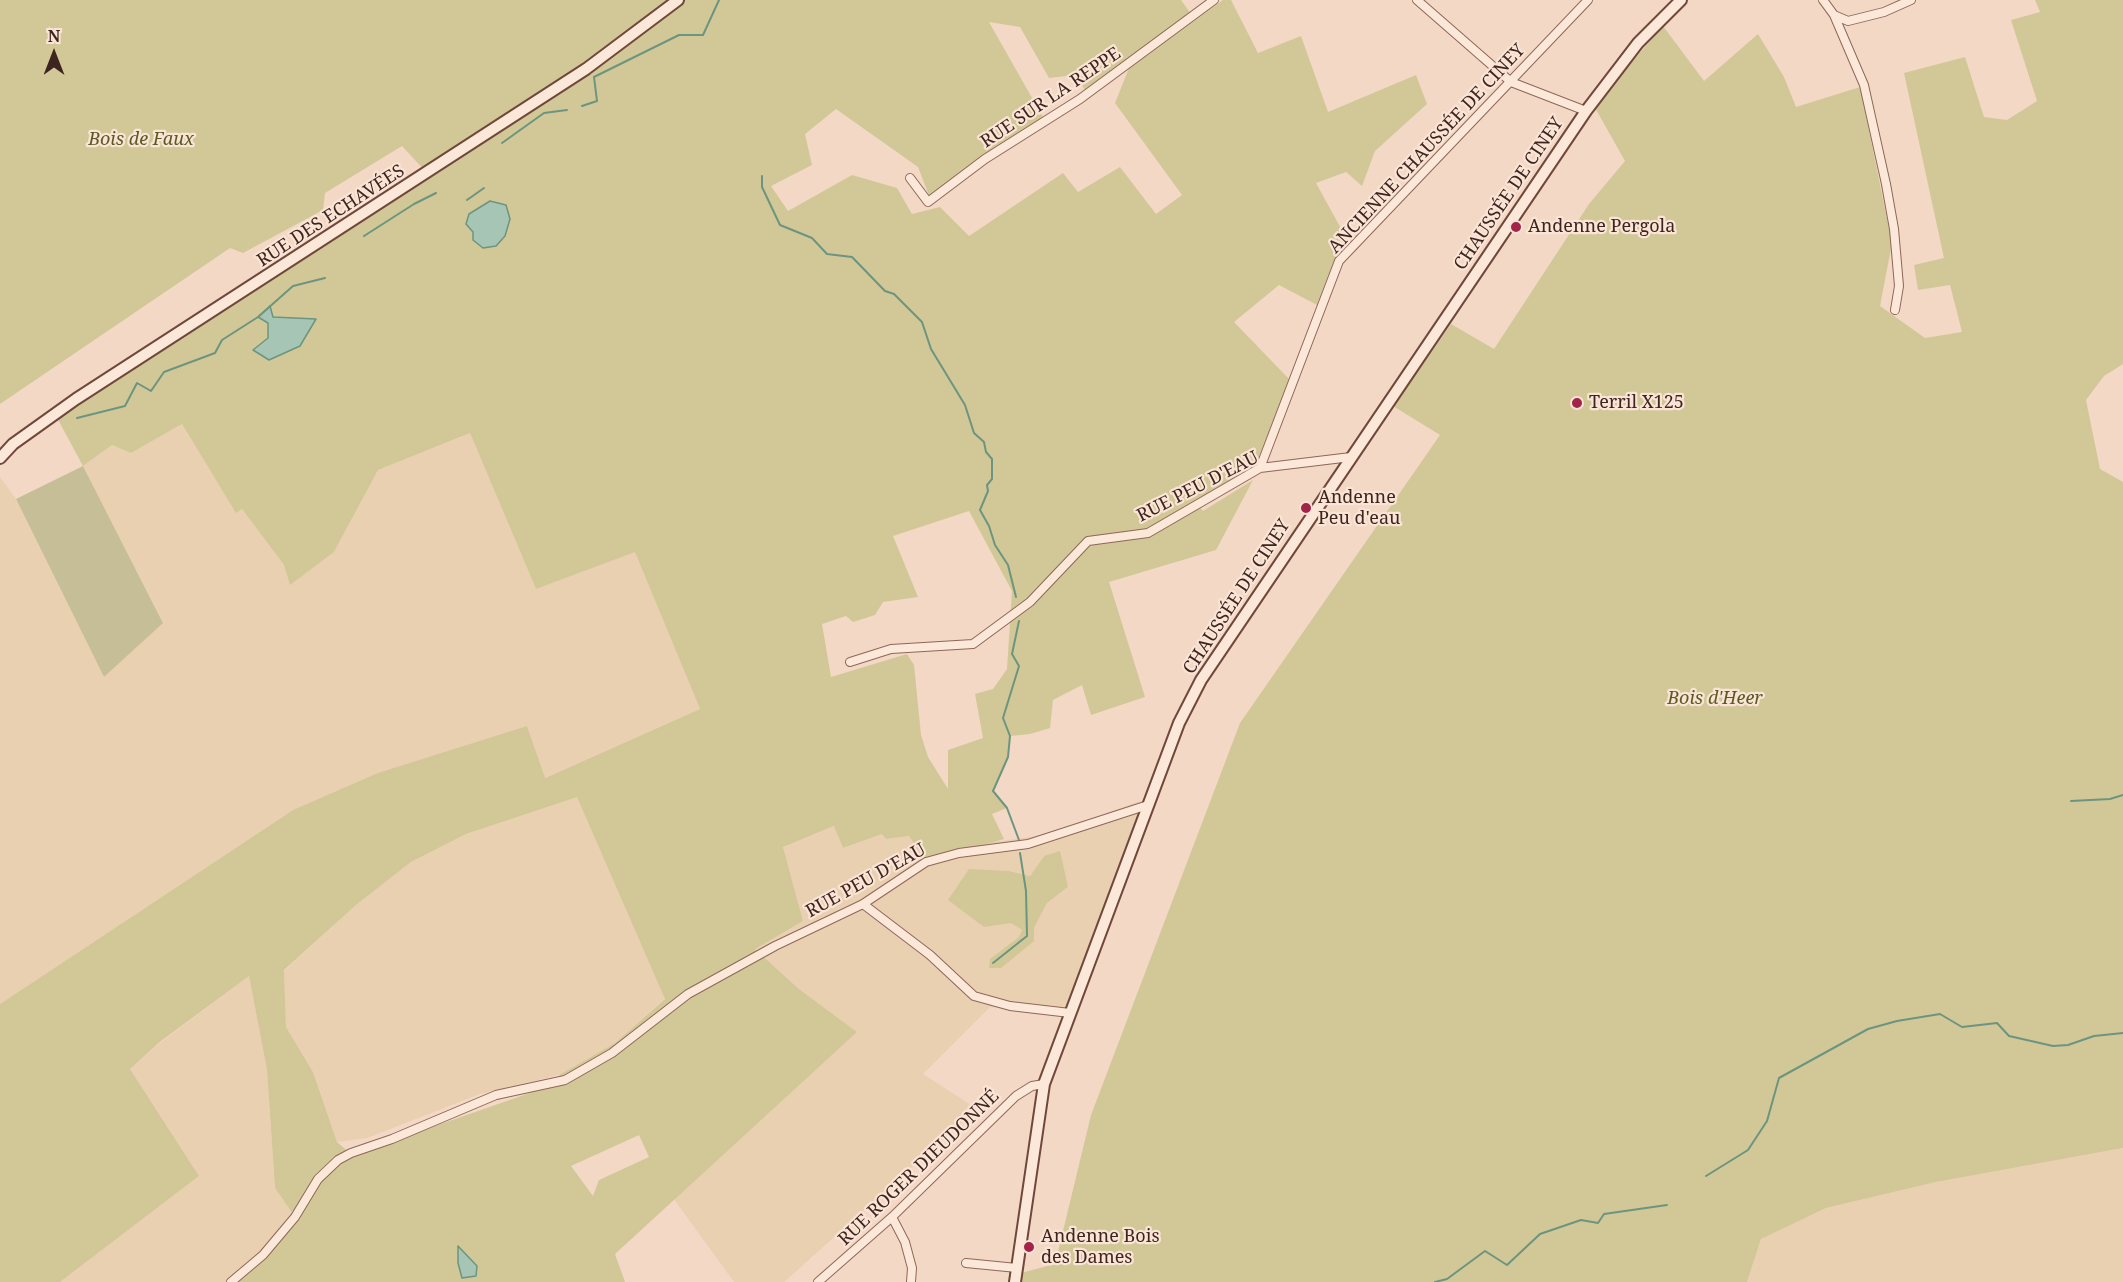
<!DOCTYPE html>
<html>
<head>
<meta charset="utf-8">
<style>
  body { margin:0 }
  #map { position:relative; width:2123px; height:1282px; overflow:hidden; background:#f2d8c5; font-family:"Noto Serif",serif }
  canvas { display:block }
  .north { position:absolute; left:24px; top:24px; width:60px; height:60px; -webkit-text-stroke:4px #f9e4d5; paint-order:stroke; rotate:0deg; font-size:16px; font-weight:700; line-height:24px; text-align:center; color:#3e241e }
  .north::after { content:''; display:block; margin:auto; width:21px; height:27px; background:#3e241e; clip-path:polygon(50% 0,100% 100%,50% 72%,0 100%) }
</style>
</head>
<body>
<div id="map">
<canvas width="2123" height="1282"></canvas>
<div class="north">N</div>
</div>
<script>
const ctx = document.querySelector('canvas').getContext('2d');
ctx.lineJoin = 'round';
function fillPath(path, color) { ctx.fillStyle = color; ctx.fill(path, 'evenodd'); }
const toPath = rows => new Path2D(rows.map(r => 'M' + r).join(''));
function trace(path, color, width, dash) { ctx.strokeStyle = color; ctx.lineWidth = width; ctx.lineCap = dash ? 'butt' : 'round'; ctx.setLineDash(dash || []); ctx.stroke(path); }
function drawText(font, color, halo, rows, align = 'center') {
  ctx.font = font + ' "Noto Serif",serif'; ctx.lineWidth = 4.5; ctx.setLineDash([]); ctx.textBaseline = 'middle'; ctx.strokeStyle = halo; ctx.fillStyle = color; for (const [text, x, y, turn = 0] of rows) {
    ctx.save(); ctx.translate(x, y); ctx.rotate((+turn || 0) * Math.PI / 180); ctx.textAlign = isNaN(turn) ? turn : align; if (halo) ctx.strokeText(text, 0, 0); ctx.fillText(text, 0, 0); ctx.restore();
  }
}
const farmland = toPath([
  [182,424,236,512,242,509,284,565,290,584,334,552,378,470,470,433,536,589,635,551,700,709,544,778,527,726,293,810,0,1004,0,477,16,499,104,677,163,622,83,466,112,445,131,453],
  [577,796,665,998,615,1043,559,1075,480,1094,367,1138,337,1142,313,1072,286,1027,284,971,356,905,411,862,466,834],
  [1140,801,1152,812,1074,1018,990,1007,923,1074,977,1109,784,1282,734,1282,673,1198,857,1032,799,989,754,948,803,921,783,847,835,826,843,848,882,834,886,839,909,836,926,862,985,843,1046,835],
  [1044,856,1068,887,1047,903,1034,928,1022,930,1011,923,1009,871,1030,876],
  [249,976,267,1070,275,1188,295,1217,263,1255,231,1282,60,1282,199,1176,130,1069,161,1042],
  [2123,1148,2123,1282,1747,1282,1761,1239,1826,1208,1936,1182]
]);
const green = toPath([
  [0,0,1181,0,1191,14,1085,90,1075,75,1049,78,1020,27,989,22,1044,119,930,198,918,167,836,109,805,134,812,165,771,186,788,211,852,175,897,188,912,214,940,207,969,236,1063,173,1078,192,1120,167,1156,214,1182,195,1115,103,1129,68,1223,0,1231,0,1258,53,1301,36,1328,112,1416,75,1427,104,1375,151,1362,186,1346,172,1316,183,1350,245,1333,263,1317,305,1279,285,1234,322,1290,380,1255,466,1246,474,1196,502,1203,511,1253,480,1216,550,1109,582,1145,697,1091,715,1082,685,1053,700,1050,728,1030,734,1010,736,1008,757,993,791,1007,808,992,814,1004,839,926,862,909,836,886,839,882,834,843,848,834,826,783,847,803,921,755,949,799,989,857,1032,615,1254,625,1282,231,1282,263,1255,295,1217,275,1188,267,1070,249,976,161,1041,130,1069,199,1176,60,1282,0,1282,0,1004,293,810,378,773,527,726,545,778,700,709,635,552,536,589,470,433,378,470,334,552,290,585,284,565,242,509,236,513,182,424,131,453,112,445,83,466,56,416,427,173,402,146,325,193,323,210,243,253,230,248,0,404],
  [969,511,1012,591,1007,669,993,689,975,694,983,738,948,750,948,789,928,757,921,735,914,665,907,654,831,677,822,624,846,616,853,622,875,615,883,602,918,597,893,536],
  [577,797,665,999,615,1043,559,1075,564,1081,352,1155,337,1142,313,1072,286,1027,284,970,356,905,411,862,466,834],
  [639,1135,649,1157,599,1180,593,1196,571,1166],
  [2035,0,2123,0,2123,364,2104,376,2086,400,2100,469,2123,482,2123,1148,1936,1182,1826,1208,1761,1239,1747,1282,1020,1282,1021,1273,1055,1264,1091,1115,1240,723,1440,435,1393,406,1451,324,1494,349,1589,204,1625,161,1594,106,1663,26,1704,81,1758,34,1784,77,1796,107,1860,87,1892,243,1880,306,1925,338,1962,332,1950,285,1918,290,1914,265,1944,258,1904,73,1965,57,1984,117,2007,120,2037,101,2011,20,2040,12],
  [1060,851,1068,887,1047,903,1034,928,1034,941,1001,968,989,968,990,959,1019,937,1022,930,1011,923,984,927,948,900,969,869,1009,871,1030,876,1044,856]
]);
const cemetery = toPath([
  [83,466,163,623,104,677,16,499]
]);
const water = toPath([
  [490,201,506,205,510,219,505,236,496,246,483,248,473,240,473,232,466,224,469,214,490,201],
  [270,306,273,317,316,319,300,346,269,360,253,350,268,338,268,323,258,317,270,306],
  [458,1246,477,1266,476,1276,462,1278,458,1263,458,1246]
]);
const stream = toPath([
  [582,106,597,101,594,77,679,35,703,35,719,0],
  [502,143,544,113,567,110],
  [762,176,762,187,780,225,812,238,827,254,852,257,885,291,894,294,922,322,931,349,965,405,974,433,984,442,986,452,992,459,992,479,987,485,988,491,980,510,989,526,995,545,1008,565,1016,597],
  [467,200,484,188],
  [364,236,414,204,436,193],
  [77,418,125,406,137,383,151,391,164,372,215,353,222,340,258,317,293,286,325,278],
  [2071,801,2110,799,2123,795],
  [1019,840,1007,808,993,791,1008,757,1010,736,1003,718,1019,666,1012,654,1019,621],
  [993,963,1027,936,1026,891,1020,853],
  [1706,1176,1748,1150,1767,1121,1779,1078,1868,1029,1897,1021,1940,1014,1962,1027,1997,1023,2009,1036,2053,1046,2068,1045,2094,1036,2123,1033],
  [1435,1282,1447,1279,1485,1251,1507,1265,1540,1234,1581,1220,1598,1223,1604,1214,1667,1205]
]);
const street = toPath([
  [1417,0,1511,82,1586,111],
  [1823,0,1834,15,1848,21,1884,12,1911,0],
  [1834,15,1864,85,1886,184,1894,229,1899,286,1895,310],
  [910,178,928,202,985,159,1080,99,1214,0],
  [1260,468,1339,261,1588,0],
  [850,662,891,649,973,644,1030,602,1088,541,1148,533,1260,468,1351,457],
  [863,904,930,955,974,996,1010,1006,1070,1013],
  [892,1217,905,1242,912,1268,911,1282],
  [966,1263,1017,1268],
  [231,1282,263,1255,295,1217,318,1179,338,1160,351,1153,392,1139,496,1095,565,1080,612,1053,688,994,775,946,863,904,926,862,959,853,1028,844,1148,805],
  [818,1282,892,1217,1016,1096,1032,1086,1044,1084]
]);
const secondary = toPath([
  [0,458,13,444,76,399,586,69,678,0],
  [1015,1282,1044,1084,1179,723,1201,680,1586,111,1638,43,1681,0]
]);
const markers = [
  [1516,227,6,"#a42349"],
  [1577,403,6,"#a42349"],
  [1306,508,6,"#a42349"],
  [1029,1247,6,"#a42349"]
];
const streetNames = [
  ["RUE SUR LA REPPE",1051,98,-34],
  ["ANCIENNE CHAUSSÉE DE CINEY",1427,149,-47],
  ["CHAUSSÉE DE CINEY",1509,194,-56],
  ["RUE DES ECHAVÉES",331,216,-33],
  ["RUE PEU D'EAU",1198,487,-27],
  ["CHAUSSÉE DE CINEY",1237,597,-57],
  ["RUE PEU D'EAU",866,881,-29],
  ["RUE ROGER DIEUDONNÉ",919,1168,-44]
];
const parkNames = [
  ["Bois de Faux",141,140],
  ["Bois d'Heer",1715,699]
];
const poiNames = [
  ["Andenne Pergola",1528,227],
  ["Terril X125",1589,403],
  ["Andenne",1318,498],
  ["Peu d'eau",1318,519],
  ["Andenne Bois",1041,1237],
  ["des Dames",1041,1258]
];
fillPath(farmland, '#e9d0b1');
fillPath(green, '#d2c897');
fillPath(cemetery, '#c6be97');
fillPath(water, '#a7c5b4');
trace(water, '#6c957f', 1.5);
trace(stream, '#6c957f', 2);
trace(street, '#8f6659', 10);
trace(secondary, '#71473c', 14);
trace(street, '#fce8d9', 8);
trace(secondary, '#fce8d9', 10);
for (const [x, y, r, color] of markers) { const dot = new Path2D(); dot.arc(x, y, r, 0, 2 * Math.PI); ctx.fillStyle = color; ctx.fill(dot); trace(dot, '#f9e4d5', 2); }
drawText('18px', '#3e241e', '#f9e4d5', streetNames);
drawText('italic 18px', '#5c5a23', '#f9e4d5', parkNames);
drawText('18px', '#3e241e', '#f9e4d5', poiNames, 'left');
</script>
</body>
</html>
